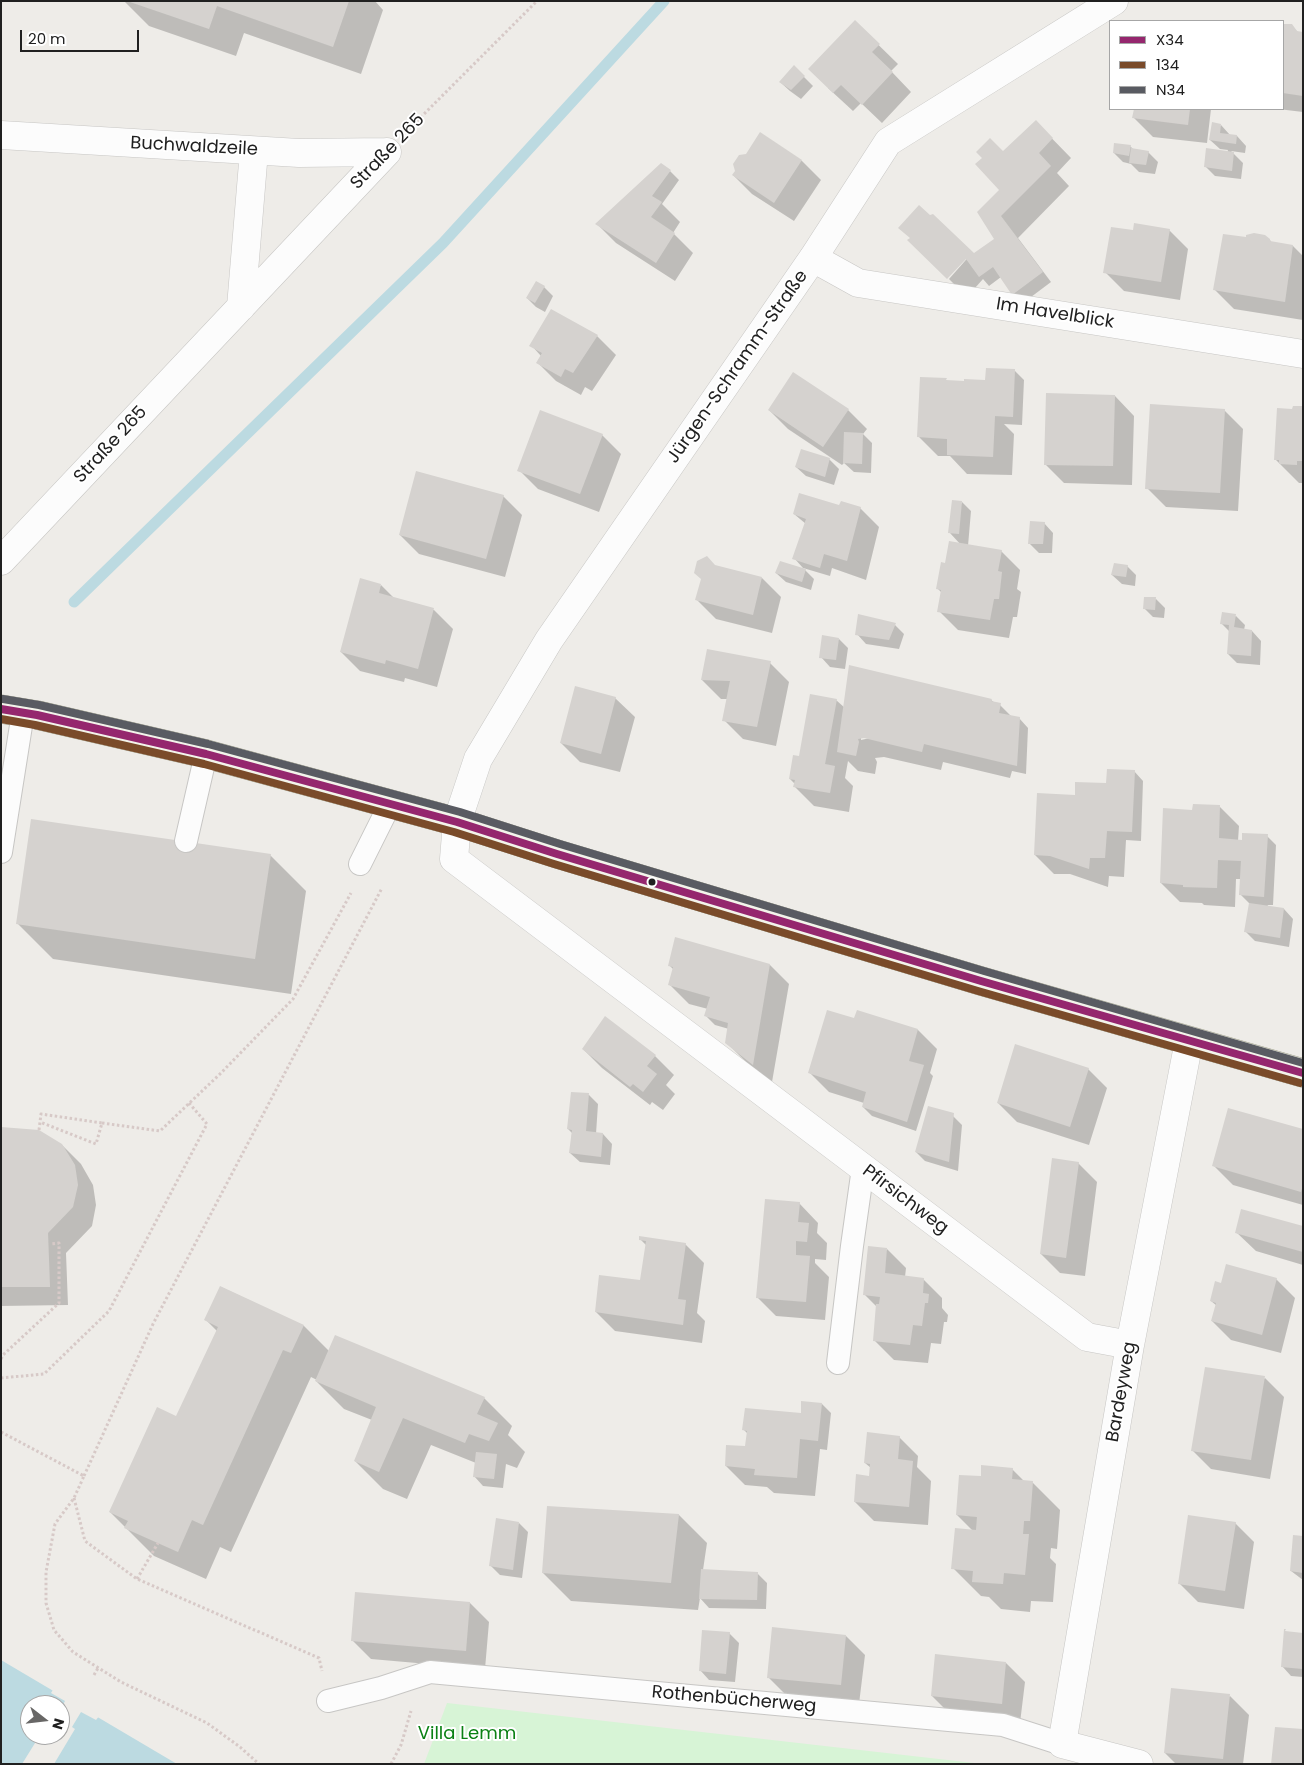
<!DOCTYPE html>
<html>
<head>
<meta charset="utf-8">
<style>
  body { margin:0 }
  #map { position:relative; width:1304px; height:1765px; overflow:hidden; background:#eeece8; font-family:Poppins,sans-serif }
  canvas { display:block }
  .frame { position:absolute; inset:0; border:2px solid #202020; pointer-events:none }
  .legend { position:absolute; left:1109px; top:20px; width:175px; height:90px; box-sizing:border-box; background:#fff; border:1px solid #a6a6a6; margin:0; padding:6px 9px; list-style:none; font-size:15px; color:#202020 }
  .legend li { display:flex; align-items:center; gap:10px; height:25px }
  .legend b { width:25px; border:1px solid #a6a6a6 }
  .north { position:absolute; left:20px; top:1695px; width:50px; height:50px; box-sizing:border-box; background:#fff; border:1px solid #a6a6a6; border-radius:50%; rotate:106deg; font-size:14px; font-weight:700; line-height:20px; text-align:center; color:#202020 }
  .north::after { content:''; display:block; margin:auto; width:18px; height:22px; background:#686766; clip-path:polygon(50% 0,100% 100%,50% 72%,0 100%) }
  .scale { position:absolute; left:20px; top:30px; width:119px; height:22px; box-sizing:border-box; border:2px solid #202020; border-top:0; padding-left:6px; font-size:15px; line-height:18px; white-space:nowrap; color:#202020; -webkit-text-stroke:4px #fff; paint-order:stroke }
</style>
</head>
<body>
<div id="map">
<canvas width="1304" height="1765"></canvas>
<div class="frame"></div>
<ul class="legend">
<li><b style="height:6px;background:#95276e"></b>X34</li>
<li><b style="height:6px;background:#7a4b2a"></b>134</li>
<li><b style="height:6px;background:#595b62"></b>N34</li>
</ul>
<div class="north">N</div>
<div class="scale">20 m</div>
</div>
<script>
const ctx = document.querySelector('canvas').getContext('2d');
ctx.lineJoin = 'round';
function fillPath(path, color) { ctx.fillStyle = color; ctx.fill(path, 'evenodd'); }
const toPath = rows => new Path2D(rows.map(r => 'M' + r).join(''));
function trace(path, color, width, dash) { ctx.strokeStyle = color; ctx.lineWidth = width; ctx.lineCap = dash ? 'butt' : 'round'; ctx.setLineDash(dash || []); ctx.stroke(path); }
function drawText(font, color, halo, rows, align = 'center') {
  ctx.font = font + ' Poppins,sans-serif'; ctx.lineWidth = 4; ctx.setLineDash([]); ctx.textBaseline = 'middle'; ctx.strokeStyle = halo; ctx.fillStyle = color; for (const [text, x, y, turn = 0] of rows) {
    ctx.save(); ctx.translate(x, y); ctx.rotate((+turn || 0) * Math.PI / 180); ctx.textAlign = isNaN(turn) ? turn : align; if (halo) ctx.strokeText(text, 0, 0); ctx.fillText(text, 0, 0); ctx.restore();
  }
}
const park = toPath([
  [447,1703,983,1764,424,1764]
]);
const water = toPath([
  [1,1660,177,1764,1,1764],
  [30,1705,60,1705,60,1735,30,1735]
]);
const pier = toPath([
  [54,1688,100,1715,96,1720,81,1712,72,1727,75,1729,54,1764,22,1764,40,1735,60,1735,60,1710,65,1701,51,1693]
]);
const shadow = toPath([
  [124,1,375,1,383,10,361,74,244,33,236,56,149,26],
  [855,22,898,64,891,71,911,92,882,123,861,103,853,111,828,88],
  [1283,25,1291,26,1298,32,1303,33,1303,112,1278,109,1283,109],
  [794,67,813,86,801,99,790,91,780,82],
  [1135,109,1211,109,1207,143,1153,137,1134,118],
  [1036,122,1071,158,1057,173,1069,186,1018,238,1051,282,1023,303,1013,294,1001,277,989,286,983,279,967,297,949,279,972,253,974,255,996,239,1003,153],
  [1221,125,1230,135,1237,136,1246,146,1245,153,1231,151,1243,163,1241,179,1215,176,1205,166,1227,153,1228,150,1220,149,1210,140],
  [761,134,802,161,821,180,794,221,752,194,733,175],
  [1130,146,1134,150,1148,152,1158,162,1155,174,1139,172,1131,164,1123,162,1114,153],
  [670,171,679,180,662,204,680,222,673,233,693,253,675,281,616,243,597,224],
  [1169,230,1188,249,1180,300,1124,291,1105,272,1134,231],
  [1270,240,1272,243,1293,246,1303,256,1303,320,1234,309,1215,290],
  [544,287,553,296,545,312,536,307,527,298],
  [597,336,616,355,592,391,585,387,581,395,556,381,537,362,541,356,531,345],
  [1015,371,1024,380,1022,425,1004,424,1014,434,1012,475,967,474,950,456,938,456,919,437,946,380,948,382,989,381],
  [1115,396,1134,416,1132,485,1064,483,1045,464],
  [1303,408,1303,483,1299,483,1276,460,1294,410],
  [769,410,848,410,867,429,863,434,872,443,871,473,854,472,844,463,842,465,788,429],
  [1224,410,1243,429,1238,511,1166,507,1147,488],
  [602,435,621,454,599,512,538,489,519,470],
  [829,459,839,469,834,485,806,476,796,467],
  [503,496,522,515,505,577,419,554,400,535],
  [962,502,971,511,968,546,1001,551,1020,570,1017,589,1021,592,1017,617,1013,617,1009,638,958,630,939,611,942,593,938,589,946,564,961,545,950,533],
  [840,506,860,508,879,527,866,580,832,568,830,576,803,568,794,558,806,524,794,514],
  [1044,523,1053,533,1052,553,1039,553,1029,543],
  [1127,566,1136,575,1135,586,1122,584,1112,575],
  [805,570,814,579,811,590,786,582,776,573],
  [762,578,781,597,772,633,716,619,697,600],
  [381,585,395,599,434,610,453,629,437,687,405,678,404,682,360,671,341,652],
  [1156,599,1165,608,1164,618,1153,617,1144,608],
  [1236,616,1245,625,1244,630,1252,631,1261,641,1260,665,1237,663,1228,654,1230,632,1222,624],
  [895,625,904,634,899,649,866,644,857,634],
  [839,639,848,648,845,669,830,667,821,657],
  [770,663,789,682,776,746,743,739,724,720,728,699,721,699,702,680],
  [615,698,635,717,620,772,580,762,561,743],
  [836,700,845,708,991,700,995,703,1000,705,1012,717,1019,718,1028,728,1026,774,1012,771,1010,778,943,762,941,770,884,757,875,758,877,762,875,774,858,771,848,761,845,778,853,786,849,812,814,806,795,787,795,784,790,779,800,757],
  [861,738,870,738,861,740],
  [1134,771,1143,781,1141,841,1126,840,1124,877,1109,876,1108,887,1070,874,1054,874,1035,855,1076,796,1107,784],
  [1220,807,1239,826,1238,841,1267,836,1276,845,1273,905,1268,905,1267,907,1284,909,1293,919,1289,947,1255,941,1246,932,1250,904,1241,895,1241,879,1236,879,1235,907,1204,905,1202,903,1180,902,1161,883,1194,811],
  [270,855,306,891,291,994,53,959,17,923],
  [676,939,770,965,789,984,772,1082,746,1062,727,1043,729,1029,715,1025,706,1016,708,1009,689,1004,670,985,674,970,669,965],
  [858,1012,918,1030,937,1049,930,1073,933,1076,916,1131,872,1116,863,1107,864,1103,829,1092,810,1073,855,1020],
  [583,1049,655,1056,674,1075,666,1085,675,1094,663,1110,652,1102,650,1105,602,1068],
  [1088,1069,1107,1088,1089,1145,1017,1122,998,1103],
  [572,1093,589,1095,598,1104,596,1134,603,1134,612,1144,610,1165,580,1162,570,1153,572,1133,568,1129],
  [952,1115,962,1125,958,1171,925,1161,916,1152],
  [1,1129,62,1145,81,1164,93,1185,96,1205,92,1226,66,1253,68,1305,1,1306],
  [1303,1131,1303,1205,1233,1185,1214,1166],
  [1078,1163,1097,1182,1085,1276,1060,1273,1041,1254],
  [799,1203,818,1223,817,1233,827,1243,826,1260,815,1259,815,1263,829,1277,825,1320,776,1316,757,1297],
  [1303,1227,1303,1265,1256,1251,1236,1232],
  [640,1239,685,1244,704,1263,697,1313,705,1321,702,1343,615,1331,596,1312,641,1281,647,1246],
  [887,1249,906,1268,905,1277,923,1279,942,1298,942,1308,948,1315,947,1322,944,1322,941,1344,931,1343,928,1363,894,1360,875,1341,877,1307,865,1295],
  [1276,1279,1295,1298,1281,1353,1231,1340,1212,1321,1217,1306,1211,1301,1222,1285],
  [221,1287,304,1326,329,1351,484,1398,512,1426,508,1435,525,1452,517,1468,506,1464,503,1488,483,1486,474,1476,476,1463,431,1445,407,1499,383,1489,355,1461,372,1420,344,1409,316,1381,317,1380,311,1377,231,1552,220,1547,206,1579,154,1556,110,1512,177,1418,217,1331,206,1320],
  [1265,1378,1284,1397,1270,1479,1211,1469,1192,1450],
  [822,1404,831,1413,827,1450,820,1449,815,1496,774,1493,767,1487,745,1485,726,1466,746,1447,748,1434,744,1430,802,1414],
  [899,1437,918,1456,917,1467,931,1481,928,1525,874,1521,855,1502,870,1477,871,1468,865,1463],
  [1012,1469,1024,1481,1032,1482,1060,1510,1057,1549,1051,1548,1050,1558,1056,1564,1053,1602,1031,1601,1030,1612,1001,1609,989,1597,981,1596,953,1568,973,1531,957,1515,982,1478],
  [679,1515,707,1543,703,1570,757,1573,767,1583,766,1609,709,1608,700,1598,698,1610,571,1601,543,1573],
  [519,1523,528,1532,522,1578,500,1575,490,1565],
  [1235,1523,1254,1542,1244,1609,1198,1602,1179,1583],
  [1303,1538,1303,1580,1291,1571],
  [470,1603,489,1622,485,1669,371,1659,352,1640],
  [729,1633,739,1643,735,1682,709,1680,700,1670],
  [1303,1634,1303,1677,1291,1676,1282,1666],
  [846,1636,865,1655,859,1704,787,1696,768,1677],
  [1006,1663,1025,1682,1020,1723,951,1715,932,1696],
  [1230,1696,1249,1715,1243,1764,1176,1764,1165,1753]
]);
const stream = toPath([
  [74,602,443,243,664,1]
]);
const building = toPath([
  [349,1,333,47,217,6,209,29,130,2],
  [855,20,880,44,872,52,893,72,862,105,841,85,833,93,808,69],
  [1283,24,1292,24,1297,31,1303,32,1303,96,1283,93],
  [794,65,805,76,791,90,779,82],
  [1134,109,1190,109,1188,125,1132,118],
  [1036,120,1053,138,1039,153,1051,166,1001,216,1043,272,1012,295,993,267,979,277,966,259,947,279,907,240,910,238,898,228,919,205,930,215,933,214,974,253,994,239,977,212,999,190,975,164,982,158,976,152,990,138,1003,151],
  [1212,122,1221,124,1220,133,1237,135,1236,144,1209,140],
  [760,132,802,160,774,203,732,175,735,171,733,164,739,155,746,154],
  [1114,143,1131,145,1129,156,1113,153],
  [1131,148,1149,151,1146,165,1129,163],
  [1206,148,1234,152,1232,171,1204,167],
  [661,163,671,170,652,196,662,202,651,217,675,233,656,263,595,224],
  [1134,223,1170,229,1161,282,1103,273,1111,227,1133,230],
  [1254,233,1265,235,1270,239,1270,241,1293,245,1285,302,1213,290,1223,234,1246,237,1246,235],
  [536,281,545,286,535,303,526,298],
  [551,309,598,335,573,373,565,369,561,377,536,363,542,353,529,346],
  [986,368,1015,369,1013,417,995,416,993,457,947,455,947,439,917,437,920,377,947,378,946,380,964,381,964,379,985,380],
  [793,372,849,409,823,447,768,410],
  [1046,393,1115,395,1113,466,1044,465],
  [1150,404,1225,409,1220,493,1145,489],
  [1293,406,1303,406,1303,461,1297,461,1297,465,1279,464,1279,460,1274,460,1277,408,1292,409],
  [540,410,603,434,580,494,517,471],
  [844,432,863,433,862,464,843,463],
  [801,449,830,458,825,477,795,467],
  [416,471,504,495,486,559,399,535],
  [799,493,839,505,841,501,861,507,847,561,824,554,820,568,792,559,806,519,793,514],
  [952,500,962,501,959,534,948,533],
  [1030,521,1045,522,1043,544,1028,544],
  [949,541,1002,550,998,571,1002,572,999,599,994,599,990,620,937,612,941,590,936,589,941,562,945,563],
  [707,556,715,565,762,577,753,615,695,600,701,579,694,573,697,561],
  [780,561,806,569,802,582,775,573],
  [1114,563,1128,565,1126,577,1111,575],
  [360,578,381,584,379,593,434,608,418,669,386,660,385,664,340,652],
  [1144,597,1156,597,1155,610,1143,609],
  [1222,612,1236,614,1234,627,1252,630,1251,656,1227,654,1229,625,1220,624],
  [858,614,896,623,889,640,855,635],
  [822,635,839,638,836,660,819,658],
  [707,649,771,661,757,727,722,721,730,681,701,680],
  [849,665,992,699,991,701,1001,703,999,713,1020,717,1017,766,924,744,922,752,864,738,858,739,859,742,856,756,837,752],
  [575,686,616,697,601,754,560,743],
  [810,694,837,699,825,764,835,766,830,793,793,787,795,780,789,779,793,755,799,756],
  [1107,769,1135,770,1132,832,1107,831,1105,858,1090,858,1089,869,1050,856,1034,855,1037,793,1075,795,1075,782,1106,783],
  [1193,804,1220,805,1219,838,1242,840,1242,833,1268,834,1264,897,1239,895,1241,861,1218,860,1217,888,1183,887,1183,885,1160,883,1163,808,1192,810],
  [31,819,271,854,255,959,16,924],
  [1249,903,1284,908,1280,938,1244,932],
  [675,937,770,964,753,1065,725,1043,728,1023,704,1016,710,997,668,985,673,967,668,966],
  [827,1010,854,1018,857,1010,918,1029,909,1061,924,1065,907,1122,862,1107,866,1092,808,1073],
  [605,1016,656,1055,647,1066,657,1074,643,1092,633,1084,630,1087,582,1049],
  [1015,1044,1089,1068,1070,1127,997,1103],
  [571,1092,589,1093,586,1131,603,1133,601,1157,569,1153,572,1130,567,1129],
  [928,1106,954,1113,949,1162,915,1152],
  [1228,1108,1303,1129,1303,1185,1301,1192,1212,1166],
  [1,1127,39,1130,62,1144,75,1165,78,1185,73,1207,48,1233,50,1287,1,1287],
  [1052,1158,1079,1162,1066,1258,1040,1254],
  [765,1199,800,1202,798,1222,809,1223,807,1242,796,1241,796,1255,810,1256,806,1302,756,1298],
  [1241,1209,1303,1226,1303,1252,1235,1233],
  [639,1236,686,1243,678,1299,686,1300,683,1325,595,1312,599,1275,640,1280,646,1241,639,1240],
  [868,1246,887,1248,885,1273,924,1278,923,1293,929,1294,928,1303,925,1303,922,1326,913,1325,910,1345,873,1341,876,1304,879,1304,880,1297,863,1295],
  [1226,1264,1277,1278,1262,1335,1211,1321,1216,1303,1210,1301,1215,1281,1221,1283],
  [220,1286,304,1325,291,1353,283,1350,203,1525,192,1520,178,1552,124,1528,128,1521,109,1512,157,1407,176,1416,218,1327,204,1320],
  [335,1335,485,1397,477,1414,498,1423,489,1441,469,1434,465,1443,403,1418,379,1472,354,1461,376,1407,315,1381],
  [1205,1367,1265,1376,1251,1460,1191,1451],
  [801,1401,822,1403,818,1441,800,1439,797,1478,754,1475,755,1469,725,1466,726,1445,745,1446,747,1431,742,1430,745,1408,801,1413],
  [867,1432,900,1436,898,1459,913,1461,909,1507,854,1502,856,1474,869,1476,870,1464,864,1463],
  [476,1452,497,1454,494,1479,473,1477],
  [981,1465,1013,1468,1012,1479,1033,1481,1030,1521,1024,1521,1023,1534,1029,1534,1025,1575,1004,1573,1003,1584,972,1582,973,1571,951,1569,955,1528,976,1530,977,1517,956,1515,959,1475,981,1476],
  [547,1506,679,1514,671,1583,542,1573],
  [1188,1515,1236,1522,1225,1591,1178,1584],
  [496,1518,519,1522,513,1570,489,1566],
  [1293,1535,1303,1536,1303,1573,1290,1571],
  [701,1569,758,1572,757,1600,699,1599],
  [355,1592,470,1602,466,1651,351,1641],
  [772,1627,846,1635,841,1685,767,1678],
  [1284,1629,1286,1629,1285,1631,1303,1633,1303,1669,1281,1667],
  [702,1630,730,1632,726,1674,699,1671],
  [935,1654,1006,1662,1002,1704,931,1696],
  [1171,1688,1230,1694,1223,1759,1164,1753],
  [1275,1727,1303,1729,1303,1764,1271,1764]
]);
const path = toPath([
  [410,128,537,1],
  [102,1123,160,1131,221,1073,293,999,351,893],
  [39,1130,41,1114,102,1123,96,1144,40,1122],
  [1,1359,3,1355,59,1303,59,1243,51,1244],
  [1,1378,44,1374,109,1311,207,1124,189,1103],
  [1,1432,84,1476,74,1498,55,1524,46,1572,46,1603,54,1630,73,1652,121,1682,207,1723,240,1747,259,1764],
  [84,1476,153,1324,382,888],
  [74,1498,85,1541,137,1579,319,1658,322,1671],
  [137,1579,158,1543],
  [94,1675,98,1668],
  [391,1764,401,1745,411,1711]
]);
const lane = toPath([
  [186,841,206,754],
  [1,852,23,713],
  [360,864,390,804],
  [838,1363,852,1246,863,1168],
  [328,1701,381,1688,430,1672,1003,1725,1062,1744]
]);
const street = toPath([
  [1114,1,888,142,813,258,549,640,478,759,457,822,454,859,1087,1337,1130,1345],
  [1,135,299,153,387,152],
  [813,258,858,283,1303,354],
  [241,307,254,151],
  [1,561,387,152],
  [1139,1764,1062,1744,1130,1345,1189,1041]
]);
const secondary = toPath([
  [1,709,37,715,206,754,457,822,557,854,981,981,1303,1073]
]);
const bus1 = toPath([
  [1,709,37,715,206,754,457,822,557,854,981,981,1303,1073]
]);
const bus2 = toPath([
  [1,719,35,725,204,764,454,832,554,864,978,991,1300,1083]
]);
const bus3 = toPath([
  [3,699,39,705,208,744,460,812,560,844,984,971,1303,1063]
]);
const markers = [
  [652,882,4.5,"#202020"]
];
const streetNames = [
  ["Buchwaldzeile",194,147,3],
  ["Straße 265",388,152,-46],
  ["Im Havelblick",1055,314,9],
  ["Jürgen-Schramm-Straße",738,367,-55],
  ["Straße 265",111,445,-47],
  ["Pfirsichweg",905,1200,37],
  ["Bardeyweg",1122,1392,-80],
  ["Rothenbücherweg",734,1700,5]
];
const parkNames = [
  ["Villa Lemm",467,1734]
];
fillPath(park, '#d7f4d6');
fillPath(water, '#bcdae1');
fillPath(pier, '#eeece8');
fillPath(shadow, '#0003');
trace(stream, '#bcdae1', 11);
fillPath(building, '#d5d2cf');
trace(lane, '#c7c6c4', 24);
trace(street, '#c7c6c4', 29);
trace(secondary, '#979880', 29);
trace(path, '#d7c9c7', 3, [2.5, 2.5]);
trace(lane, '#fcfcfc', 22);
trace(street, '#fcfcfc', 28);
trace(secondary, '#f3f4eb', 28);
trace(bus1, '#95276e', 8);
trace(bus2, '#7a4b2a', 8);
trace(bus3, '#595b62', 8);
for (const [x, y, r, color] of markers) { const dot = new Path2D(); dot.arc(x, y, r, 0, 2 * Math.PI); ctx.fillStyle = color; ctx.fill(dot); trace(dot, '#fff', 2); }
drawText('18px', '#202020', '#fff', streetNames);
drawText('18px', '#0b8114', '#fff', parkNames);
</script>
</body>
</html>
